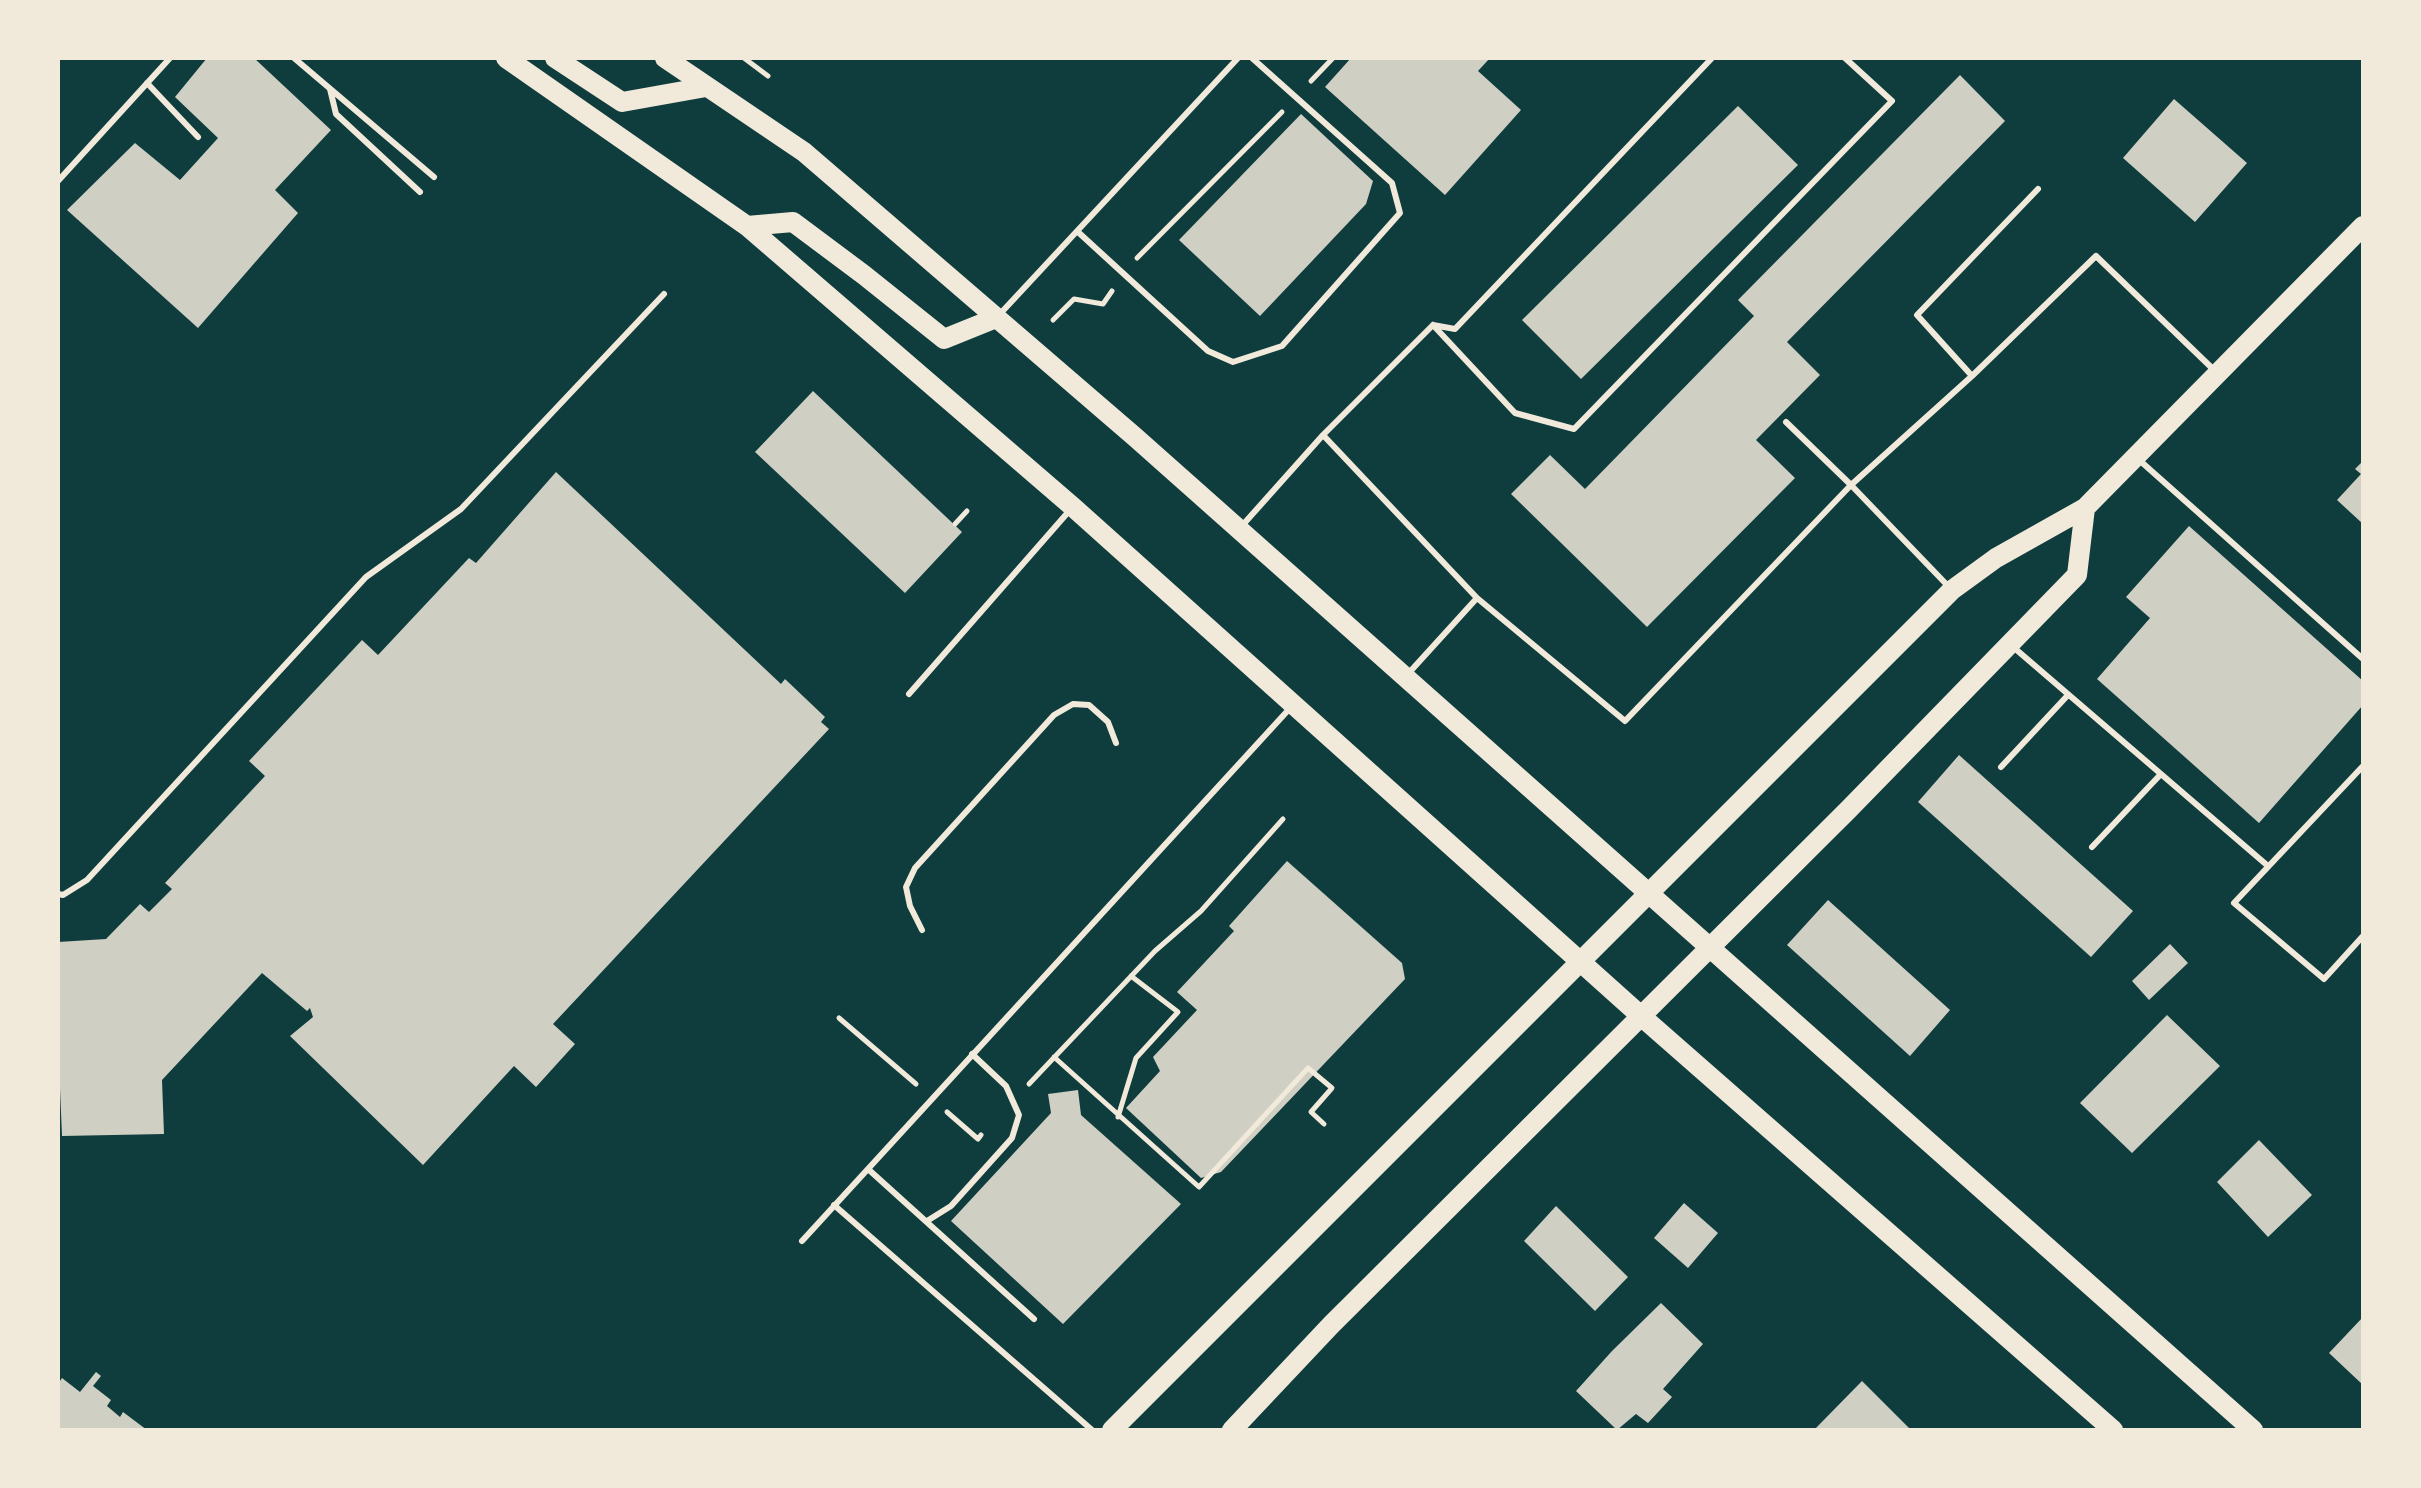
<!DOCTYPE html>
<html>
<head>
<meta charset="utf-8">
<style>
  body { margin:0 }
  #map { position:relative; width:2421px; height:1488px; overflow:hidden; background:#0f3d3e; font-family:Poppins,sans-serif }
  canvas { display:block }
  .frame { position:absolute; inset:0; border:60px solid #f1e9da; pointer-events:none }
</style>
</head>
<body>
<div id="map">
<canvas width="2421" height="1488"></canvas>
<div class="frame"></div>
</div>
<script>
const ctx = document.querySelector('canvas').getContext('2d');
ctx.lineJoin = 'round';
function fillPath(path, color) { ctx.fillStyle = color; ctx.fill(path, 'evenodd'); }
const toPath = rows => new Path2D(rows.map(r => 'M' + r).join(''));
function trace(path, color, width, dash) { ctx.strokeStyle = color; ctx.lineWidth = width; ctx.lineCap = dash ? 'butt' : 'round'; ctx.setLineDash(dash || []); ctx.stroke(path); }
const building = toPath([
  [207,58,254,58,331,130,275,190,298,213,198,328,67,210,135,143,180,180,218,138,175,97],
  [1351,58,1490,58,1478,71,1521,110,1445,195,1325,87],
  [1960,75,2005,121,1787,342,1820,375,1756,440,1795,478,1647,627,1511,494,1550,455,1585,489,1754,316,1738,300],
  [2174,99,2247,163,2195,222,2123,158],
  [1738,106,1798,165,1581,379,1522,320],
  [1301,114,1373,181,1366,204,1260,316,1179,240],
  [813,391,962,532,905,593,755,452],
  [2363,461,2363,524,2337,500,2361,474,2355,469],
  [556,472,781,684,785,679,825,717,821,722,829,729,553,1024,575,1044,536,1087,514,1066,423,1165,290,1036,313,1017,310,1008,307,1011,262,973,162,1080,164,1134,62,1136,60,1089,58,1089,58,942,106,939,140,904,149,912,172,889,165,883,265,776,249,761,362,640,378,655,469,558,476,563],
  [2189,526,2363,681,2363,705,2259,823,2097,679,2150,618,2126,597],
  [1959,755,2133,911,2091,957,1918,802],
  [1287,861,1402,963,1405,979,1221,1172,1201,1178,1126,1108,1160,1071,1153,1057,1197,1010,1177,992,1234,931,1229,926],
  [1828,900,1950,1010,1910,1056,1787,945],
  [2170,944,2188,963,2149,1000,2132,981],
  [2167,1015,2220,1066,2132,1153,2080,1103],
  [1078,1090,1081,1115,1181,1204,1063,1324,951,1221,1051,1113,1048,1094],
  [2259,1140,2312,1195,2268,1237,2217,1182],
  [1684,1203,1718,1233,1688,1268,1654,1238],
  [1556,1206,1628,1277,1595,1311,1524,1241],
  [1661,1303,1703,1344,1663,1389,1672,1397,1648,1423,1636,1414,1617,1430,1576,1391,1612,1351],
  [2363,1317,2363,1385,2329,1353],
  [96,1372,101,1376,93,1386,111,1400,107,1406,120,1417,123,1412,147,1430,58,1430,58,1384,62,1378,80,1392],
  [1862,1381,1911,1430,1814,1430]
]);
const path = toPath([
  [744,58,768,76],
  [1311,81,1333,58],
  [1137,258,1282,112],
  [1053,320,1074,299,1103,304,1112,291],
  [955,524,967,511],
  [839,1018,916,1084],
  [1054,1057,1199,1187,1308,1068,1332,1088,1311,1112,1324,1124],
  [1029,1084,1155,951,1201,911,1283,819],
  [947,1112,978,1139,981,1135],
  [1118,1117,1136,1058,1178,1012,1131,976]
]);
const service = toPath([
  [294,58,434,177],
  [147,83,198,137],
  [330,89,336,114,420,192],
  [58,181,170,58],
  [1078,232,1208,351,1233,362,1282,346,1400,213,1392,183,1252,58],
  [999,315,1238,58],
  [1433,325,1515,413,1574,429,1892,101,1845,58],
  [1433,325,1455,329,1712,58],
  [1972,376,1917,315,2038,189],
  [1786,422,1851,485,1972,376,2096,256,2214,370],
  [1323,435,1433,325],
  [2138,459,2363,659],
  [1240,528,1323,435,1477,598],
  [2012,646,2268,866],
  [1407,675,1477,598,1625,721,1851,485,1949,587],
  [909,694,1070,510],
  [2363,766,2234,903,2324,979,2363,936],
  [2001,767,2068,695],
  [2092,847,2160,775],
  [58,894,63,895,87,880,366,577,461,509,664,294],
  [922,930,910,906,906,887,915,868,1054,715,1073,704,1089,705,1108,722,1116,743],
  [868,1169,1034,1319],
  [834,1205,1092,1430],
  [927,1221,951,1206,1012,1138,1019,1115,1006,1086,972,1054],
  [802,1241,1292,706]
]);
const primary = toPath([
  [506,58,747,226,1073,507,1641,1016,2113,1430],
  [555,58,622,102,706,87],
  [665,58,804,152,1135,437,2253,1430],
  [747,226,793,222,864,275,944,339,996,318],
  [1112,1430,1952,590,1996,558,2085,508,2363,226],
  [1232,1430,1331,1325,1849,809,2077,575,2085,508]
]);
fillPath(building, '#cfcfc3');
trace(path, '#f1e9da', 5);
trace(service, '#f1e9da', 6);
trace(primary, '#f1e9da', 20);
</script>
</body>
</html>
